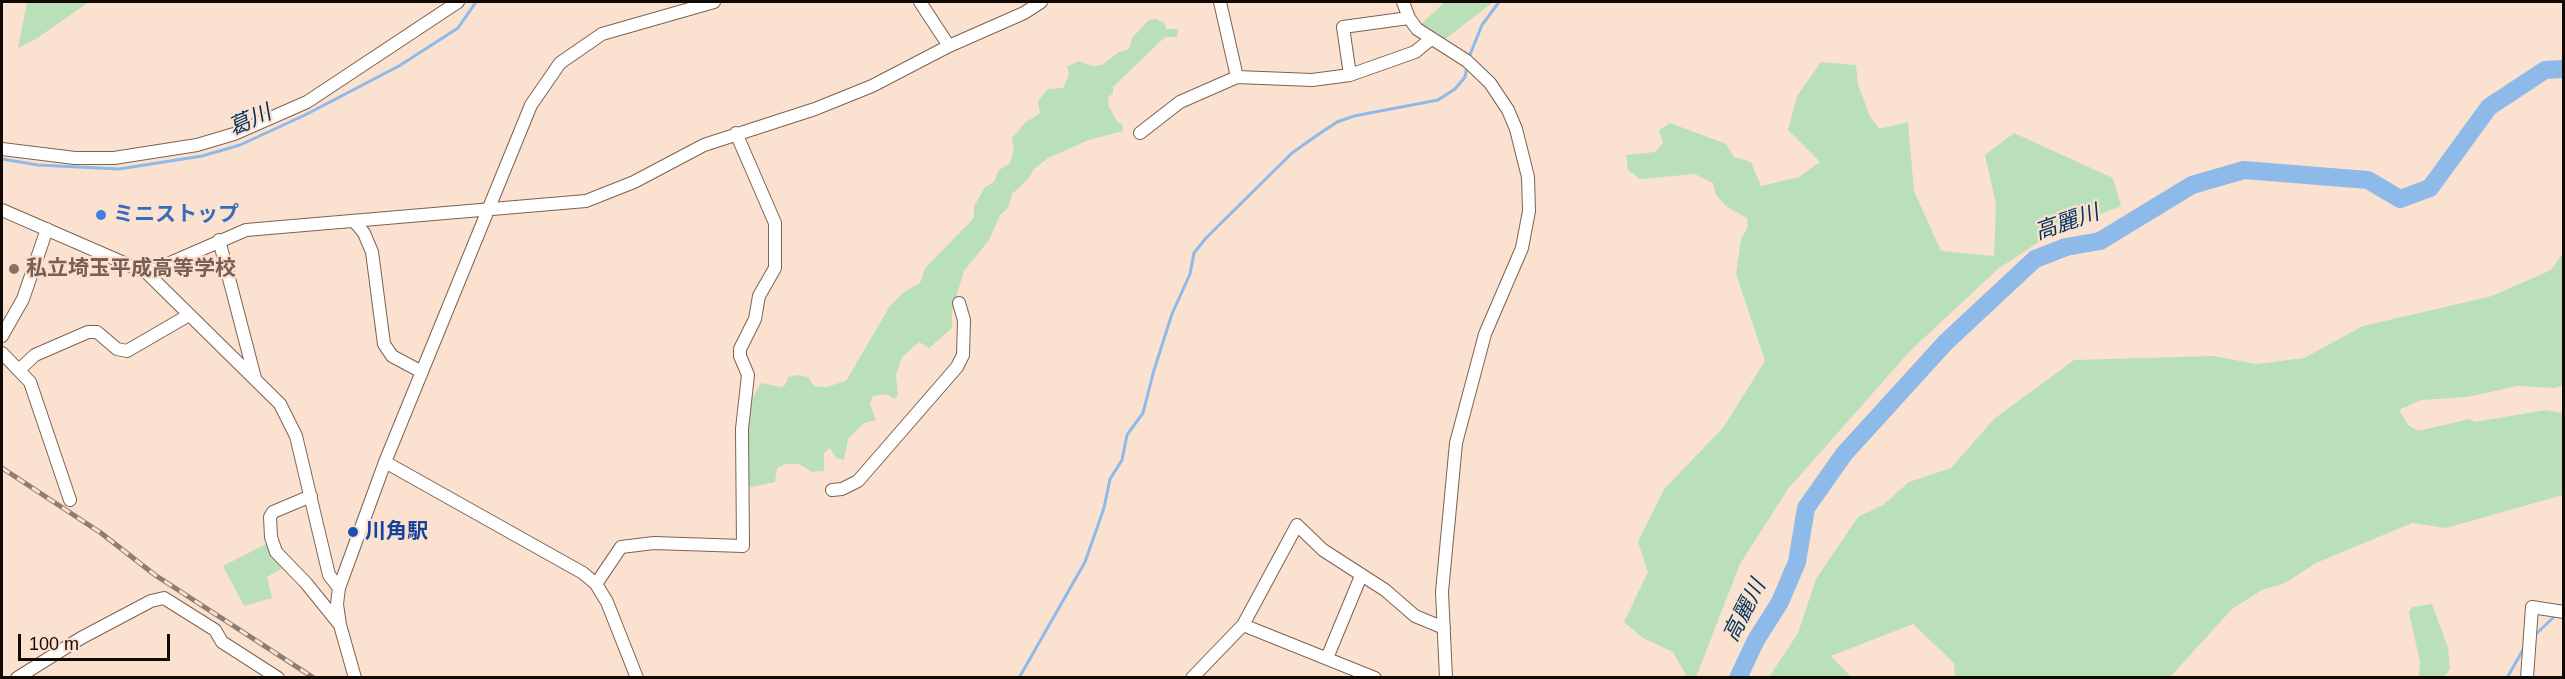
<!DOCTYPE html>
<html>
<head>
<meta charset="utf-8">
<style>
  body { margin:0 }
  #map { position:relative; width:2565px; height:679px; overflow:hidden; background:#fbe2d0; font-family:Helvetica,sans-serif }
  canvas { display:block }
  .frame { position:absolute; inset:0; border:3px solid #120903; pointer-events:none }
  .scale { position:absolute; left:18px; top:634px; width:152px; height:27px; box-sizing:border-box; border:3px solid #120903; border-top:0; padding-left:8px; font-size:18px; line-height:21px; white-space:nowrap; color:#120903; -webkit-text-stroke:4px #fbe2d0; paint-order:stroke }
</style>
</head>
<body>
<div id="map">
<canvas width="2565" height="679"></canvas>
<div class="frame"></div>
<div class="scale">100 m</div>
</div>
<script>
const ctx = document.querySelector('canvas').getContext('2d');
ctx.lineJoin = 'round';
function fillPath(path, color) { ctx.fillStyle = color; ctx.fill(path, 'evenodd'); }
const toPath = rows => new Path2D(rows.map(r => 'M' + r).join(''));
function trace(path, color, width, dash) { ctx.strokeStyle = color; ctx.lineWidth = width; ctx.lineCap = dash ? 'butt' : 'round'; ctx.setLineDash(dash || []); ctx.stroke(path); }
function drawText(font, color, halo, rows, align = 'center') {
  ctx.font = font + ' Helvetica,"Noto Sans JP",sans-serif'; ctx.lineWidth = 4.5; ctx.setLineDash([]); ctx.textBaseline = 'middle'; ctx.strokeStyle = halo; ctx.fillStyle = color; for (const [text, x, y, turn = 0] of rows) {
    ctx.save(); ctx.translate(x, y); ctx.rotate((+turn || 0) * Math.PI / 180); ctx.textAlign = isNaN(turn) ? turn : align; if (halo) ctx.strokeText(text, 0, 0); ctx.fillText(text, 0, 0); ctx.restore();
  }
}
const green = toPath([
  [27,2,89,2,36,39,18,48],
  [1445,2,1493,2,1444,40,1421,24],
  [1156,19,1164,23,1166,29,1178,29,1177,37,1165,37,1113,87,1113,93,1108,98,1109,107,1117,121,1123,125,1123,131,1089,140,1048,158,1034,169,1029,178,1012,194,1008,208,1000,215,989,240,964,271,952,311,952,328,929,348,919,342,902,357,896,375,898,395,894,399,887,394,873,396,870,404,876,420,864,423,848,439,844,460,836,458,830,448,824,453,824,471,812,472,799,464,786,464,777,468,775,482,751,487,747,480,746,456,749,405,761,383,781,387,785,385,788,377,797,375,808,377,814,386,826,387,846,381,890,306,904,292,920,283,925,268,974,218,974,206,985,187,994,182,999,170,1010,163,1014,149,1012,138,1025,123,1040,113,1038,101,1048,89,1063,88,1069,74,1067,67,1078,61,1092,66,1102,65,1119,52,1129,49,1132,38,1149,20],
  [1821,62,1856,65,1858,85,1870,116,1879,129,1908,122,1914,191,1941,251,1994,256,1996,204,1985,155,2014,133,2113,178,2121,206,2049,235,1998,269,1910,351,1788,489,1740,564,1696,677,1687,677,1673,652,1643,638,1624,622,1648,572,1638,542,1665,488,1723,428,1765,361,1736,274,1741,239,1748,227,1747,218,1727,207,1716,195,1713,183,1695,174,1640,179,1628,170,1626,155,1655,152,1663,143,1659,130,1670,123,1726,144,1734,157,1751,162,1761,186,1799,177,1820,162,1788,130,1797,96],
  [2563,253,2563,385,2555,388,2517,386,2468,397,2421,400,2399,410,2408,425,2418,431,2470,419,2474,422,2546,410,2563,413,2563,495,2446,528,2412,523,2316,563,2285,583,2262,590,2232,609,2170,677,1955,677,1954,663,1913,624,1831,656,1851,677,1769,677,1798,633,1816,579,1858,517,1883,505,1909,482,1951,468,1994,419,2074,360,2213,356,2257,364,2304,358,2363,326,2492,296,2551,270],
  [270,542,285,567,267,577,272,598,244,606,223,566],
  [2432,604,2448,648,2450,669,2444,677,2419,677,2420,662,2409,612,2412,607]
]);
const stream = toPath([
  [1469,57,1482,25,1499,2],
  [2,159,38,165,119,169,202,156,240,145,305,115,399,66,458,28,476,2],
  [2534,636,2557,614],
  [1019,678,1085,562,1104,508,1110,479,1122,460,1127,435,1143,413,1154,370,1172,314,1190,274,1194,253,1206,238,1292,153,1316,136,1337,122,1354,116,1438,100,1455,89,1465,77,1467,66],
  [2507,678,2524,648]
]);
const river = toPath([
  [1738,678,1756,640,1780,602,1797,562,1806,508,1844,454,1946,342,2035,259,2066,247,2100,241,2192,185,2244,170,2368,180,2400,199,2430,188,2489,107,2545,70,2564,69]
]);
const minor = toPath([
  [920,2,949,46],
  [1220,2,1237,77],
  [1403,2,1409,18,1417,29,1467,61,1490,83,1508,110,1516,129,1528,177,1529,211,1522,248,1485,334,1456,443,1442,592,1446,678],
  [1350,75,1343,27,1409,18],
  [1140,133,1180,102,1237,77,1312,80,1350,75,1415,52,1431,39],
  [2,149,75,158,114,158,197,145,234,134,307,102,458,2],
  [2,210,147,273,280,404,296,436,329,575,339,588],
  [354,221,364,233,372,252,384,344,392,356,422,372],
  [219,240,255,378],
  [147,273,246,230,586,201,634,182,704,145,815,109,872,86,949,46,1024,13,1041,2],
  [2,336,23,299,47,229],
  [2,353,30,382,70,500],
  [20,369,35,355,88,332,97,332,117,349,127,351,189,315],
  [385,462,583,573,596,584,607,602,637,678],
  [832,490,842,489,858,481,957,367,963,355,964,320,959,303],
  [311,496,273,512,270,517,271,537,276,552,306,583,340,625],
  [596,584,621,547,654,543,743,546,742,429,748,375,740,356,740,349,755,319,759,296,775,268,775,223,736,133],
  [1243,625,1375,678],
  [1327,658,1361,576],
  [17,678,81,638,151,601,164,598,215,630,222,642,278,678],
  [355,678,340,625,337,604,339,588,385,462,531,105,560,63,602,34,714,2],
  [1192,678,1243,625,1297,525,1323,550,1385,590,1415,616,1444,628],
  [2527,678,2532,607,2564,612]
]);
const rail = toPath([
  [2,468,101,533,155,575,314,678]
]);
const markers = [
  [101,215,6,"#3f7fe0"],
  [14,269,6,"#8d6e63"],
  [353,532,6,"#1a4fb4"]
];
const shopNames = [
  ["ミニストップ",113,215]
];
const educationNames = [
  ["私立埼玉平成高等学校",26,269]
];
const transitNames = [
  ["川角駅",365,532]
];
const waterNames = [
  ["葛川",250,121,-24],
  ["高麗川",2067,223,-19],
  ["高麗川",1745,611,-63]
];
fillPath(green, '#b9e0b8');
trace(stream, '#8dbae9', 3);
trace(river, '#8dbae9', 18);
trace(minor, '#7d624f', 14);
trace(minor, '#fff', 12);
trace(rail, '#8f7d71', 5);
trace(rail, '#fbe2d0', 3, [9]);
for (const [x, y, r, color] of markers) { const dot = new Path2D(); dot.arc(x, y, r, 0, 2 * Math.PI); ctx.fillStyle = color; ctx.fill(dot); trace(dot, '#fbe2d0', 2); }
drawText('bold 21px', '#366cbe', '#fbe2d0', shopNames, 'left');
drawText('bold 21px', '#785e54', '#fbe2d0', educationNames, 'left');
drawText('bold 21px', '#164399', '#fbe2d0', transitNames, 'left');
drawText('italic 22px', '#00325c', '#fbe2d0', waterNames);
</script>
</body>
</html>
